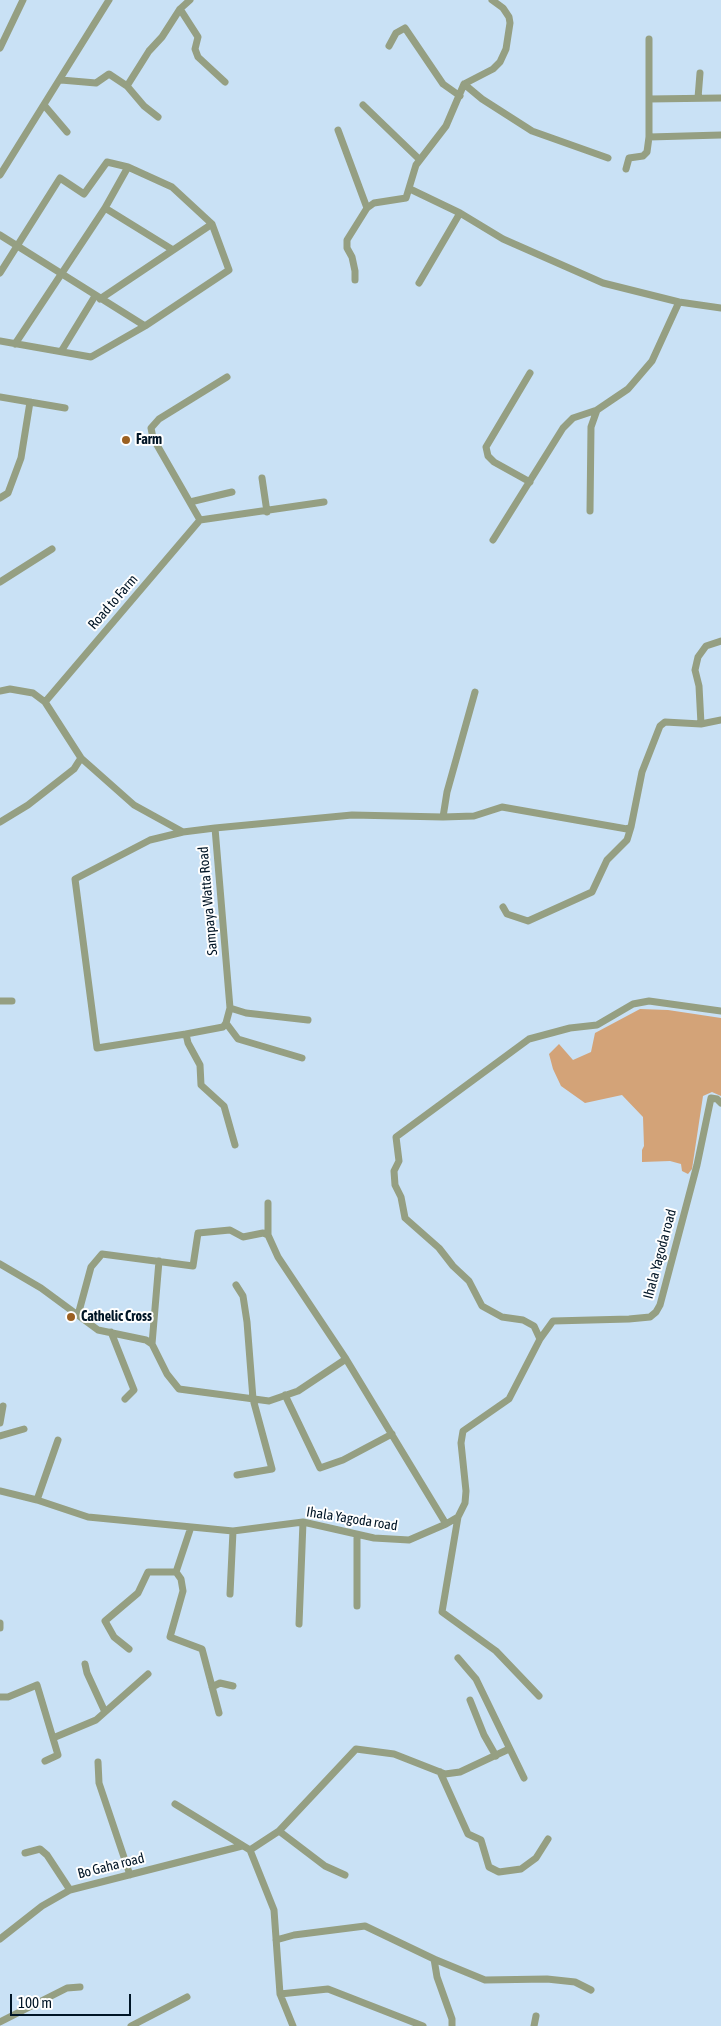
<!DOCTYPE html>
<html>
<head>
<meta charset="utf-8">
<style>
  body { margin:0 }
  #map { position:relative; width:721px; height:2026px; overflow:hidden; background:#c9e1f5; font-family:"Asap Condensed",sans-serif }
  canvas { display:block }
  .scale { position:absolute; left:10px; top:1994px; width:121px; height:22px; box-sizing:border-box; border:2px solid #001526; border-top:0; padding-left:6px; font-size:15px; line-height:18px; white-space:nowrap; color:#001526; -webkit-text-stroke:4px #fff; paint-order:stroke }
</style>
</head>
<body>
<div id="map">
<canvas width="721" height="2026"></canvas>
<div class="scale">100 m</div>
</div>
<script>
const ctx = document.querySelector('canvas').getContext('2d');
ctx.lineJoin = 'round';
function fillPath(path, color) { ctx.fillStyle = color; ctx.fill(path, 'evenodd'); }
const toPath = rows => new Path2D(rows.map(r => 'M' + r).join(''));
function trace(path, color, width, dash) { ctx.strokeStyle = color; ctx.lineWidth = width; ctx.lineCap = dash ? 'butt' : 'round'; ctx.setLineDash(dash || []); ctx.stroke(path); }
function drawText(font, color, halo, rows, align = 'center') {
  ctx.font = font + ' "Asap Condensed",sans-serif'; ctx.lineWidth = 4; ctx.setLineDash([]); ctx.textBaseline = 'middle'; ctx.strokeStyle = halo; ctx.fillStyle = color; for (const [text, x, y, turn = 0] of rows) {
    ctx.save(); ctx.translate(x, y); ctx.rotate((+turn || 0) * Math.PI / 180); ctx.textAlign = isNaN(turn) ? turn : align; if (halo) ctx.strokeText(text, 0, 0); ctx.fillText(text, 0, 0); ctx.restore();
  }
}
const forest = toPath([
  [640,1009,668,1010,721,1018,721,1096,712,1092,703,1096,692,1169,688,1174,682,1171,681,1164,670,1161,642,1162,642,1150,644,1146,643,1117,622,1095,585,1103,561,1086,553,1069,549,1054,559,1044,573,1060,591,1052,595,1033]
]);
const street = toPath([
  [180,9,198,37,195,49,198,57,225,82],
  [649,39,649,99],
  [389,46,396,33,405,28,443,84,460,96],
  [0,48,23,0],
  [61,80,96,83,109,74,127,86,144,106,158,117],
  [464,84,482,99,532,131,608,158],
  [127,86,149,51,162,37,180,9,190,0],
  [698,98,700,73],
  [721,98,649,99,649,137,721,135],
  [44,105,67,132],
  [363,105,419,159],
  [338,130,367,208],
  [626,169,629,158,643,156,647,152,649,137],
  [0,175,109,0],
  [410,189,460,213,503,239,603,283,679,302,721,308],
  [105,208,173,250],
  [0,235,145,326],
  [0,273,60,178,84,194,107,162,128,167,172,187,212,224,229,270,145,326,91,357,0,341],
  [355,280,355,271,352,257,347,248,347,240,367,208,374,203,406,198,416,165,446,126,464,84,493,69,500,62,506,49,510,23,509,17,503,8,492,0],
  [419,283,460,213],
  [100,299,212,224],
  [15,344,105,208,128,167],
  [62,350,95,296],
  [530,373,486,447,488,456,494,462,530,482],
  [0,397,65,408],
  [262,478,267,512],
  [0,498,8,493,21,458,30,402],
  [190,502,232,492],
  [590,511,591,427,597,410,628,389,652,361,679,302],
  [200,520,153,438,151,428,159,419,227,377],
  [200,520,324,502],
  [493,540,563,428,573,418,597,410],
  [0,582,52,549],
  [0,691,10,689,33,693,45,702,81,758,134,805,183,832,215,828,230,1008,226,1023,223,1027,186,1034,97,1048,75,879,150,840,183,832],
  [45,702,200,520],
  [701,724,699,686,695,670,698,657,706,646,721,641],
  [443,817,447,792,475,692],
  [0,822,28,805,74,769,81,758],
  [215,828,352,815,443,817,474,816,502,807,627,829,631,827,642,772,660,726,665,722,701,724,721,720],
  [503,907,507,914,528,921,592,892,607,860,627,840,631,827],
  [0,1001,12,1001],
  [230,1008,246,1013,308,1020],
  [226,1023,238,1039,302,1058],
  [186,1034,188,1043,200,1065,201,1085,224,1106,235,1145],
  [268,1203,268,1235,278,1257,346,1359,446,1524],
  [0,1264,41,1288,98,1330,146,1340,152,1344,167,1374,179,1389,269,1401,298,1391,346,1359],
  [236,1285,243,1296,247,1322,253,1399,272,1469,237,1475],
  [78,1315,91,1267,102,1254,193,1266,198,1233,230,1230,243,1237,263,1233,268,1235],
  [111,1332,134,1390,125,1399],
  [540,1339,534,1326,523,1320,502,1317,482,1306,469,1281,453,1266,439,1248,405,1218,401,1197,395,1185,394,1171,399,1161,396,1137,529,1039,570,1028,597,1025,633,1004,649,1001,721,1011],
  [152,1344,159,1261],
  [285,1395,320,1468,343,1460,392,1434],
  [0,1423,3,1406],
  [0,1436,24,1429],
  [0,1491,37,1500,88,1517,233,1531,303,1522,374,1538,409,1540,446,1524,458,1517,465,1503,466,1491,461,1443,463,1431,509,1399,540,1339,553,1321,629,1319,650,1317,656,1312,660,1305,697,1165,711,1098,717,1099,721,1103],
  [37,1500,58,1440],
  [458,1517,442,1612,496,1651,539,1696],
  [191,1527,176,1572,181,1579,183,1591,170,1637,202,1649,219,1713],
  [357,1534,357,1606],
  [230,1594,233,1531],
  [0,1623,0,1628],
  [299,1624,303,1522],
  [129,1649,114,1637,105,1621,138,1593,148,1572,176,1572],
  [458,1658,476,1679,524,1778],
  [85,1664,87,1673,105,1712],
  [212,1687,220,1683,233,1686],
  [0,1697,8,1697,37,1685,58,1755,45,1761],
  [470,1700,484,1735,496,1756],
  [53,1738,96,1720,148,1674],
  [98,1762,99,1783,130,1875],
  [440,1772,468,1834,481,1840,489,1867,499,1872,521,1869,536,1858,548,1839],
  [175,1804,250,1850,274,1910,280,1994,293,2026],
  [279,1831,325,1866,345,1875],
  [250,1850,279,1831,356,1749,394,1754,445,1774,460,1772,509,1749],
  [25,1853,40,1849,47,1855,70,1890],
  [0,1939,42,1906,70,1890,242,1846],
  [276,1940,294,1935,365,1926,434,1959,485,1980,547,1979,575,1982,591,1990],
  [434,1959,437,1977,452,2019,452,2026],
  [280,1994,328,1989,423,2026],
  [0,2022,67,1988,80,1987],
  [131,2026,187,1997],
  [534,2026,536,2016]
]);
const markers = [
  [126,440,5,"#9b6021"],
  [71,1317,5,"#9b6021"]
];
const poiNames = [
  ["Farm",136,440],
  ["Cathelic Cross",81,1317]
];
const streetNames = [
  ["Road to Farm",113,602,-49],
  ["Sampaya Watta Road",208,901,-95],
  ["Ihala Yagoda road",660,1254,-75],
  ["Ihala Yagoda road",352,1519,9],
  ["Bo Gaha road",111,1866,-14]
];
fillPath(forest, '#d3a378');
trace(street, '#959f82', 7);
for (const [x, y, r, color] of markers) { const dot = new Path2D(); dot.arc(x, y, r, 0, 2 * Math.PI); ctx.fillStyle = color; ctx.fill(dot); trace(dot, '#fff', 2); }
drawText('bold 14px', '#001526', '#fff', poiNames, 'left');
drawText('14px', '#001526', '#fff', streetNames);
</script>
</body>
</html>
